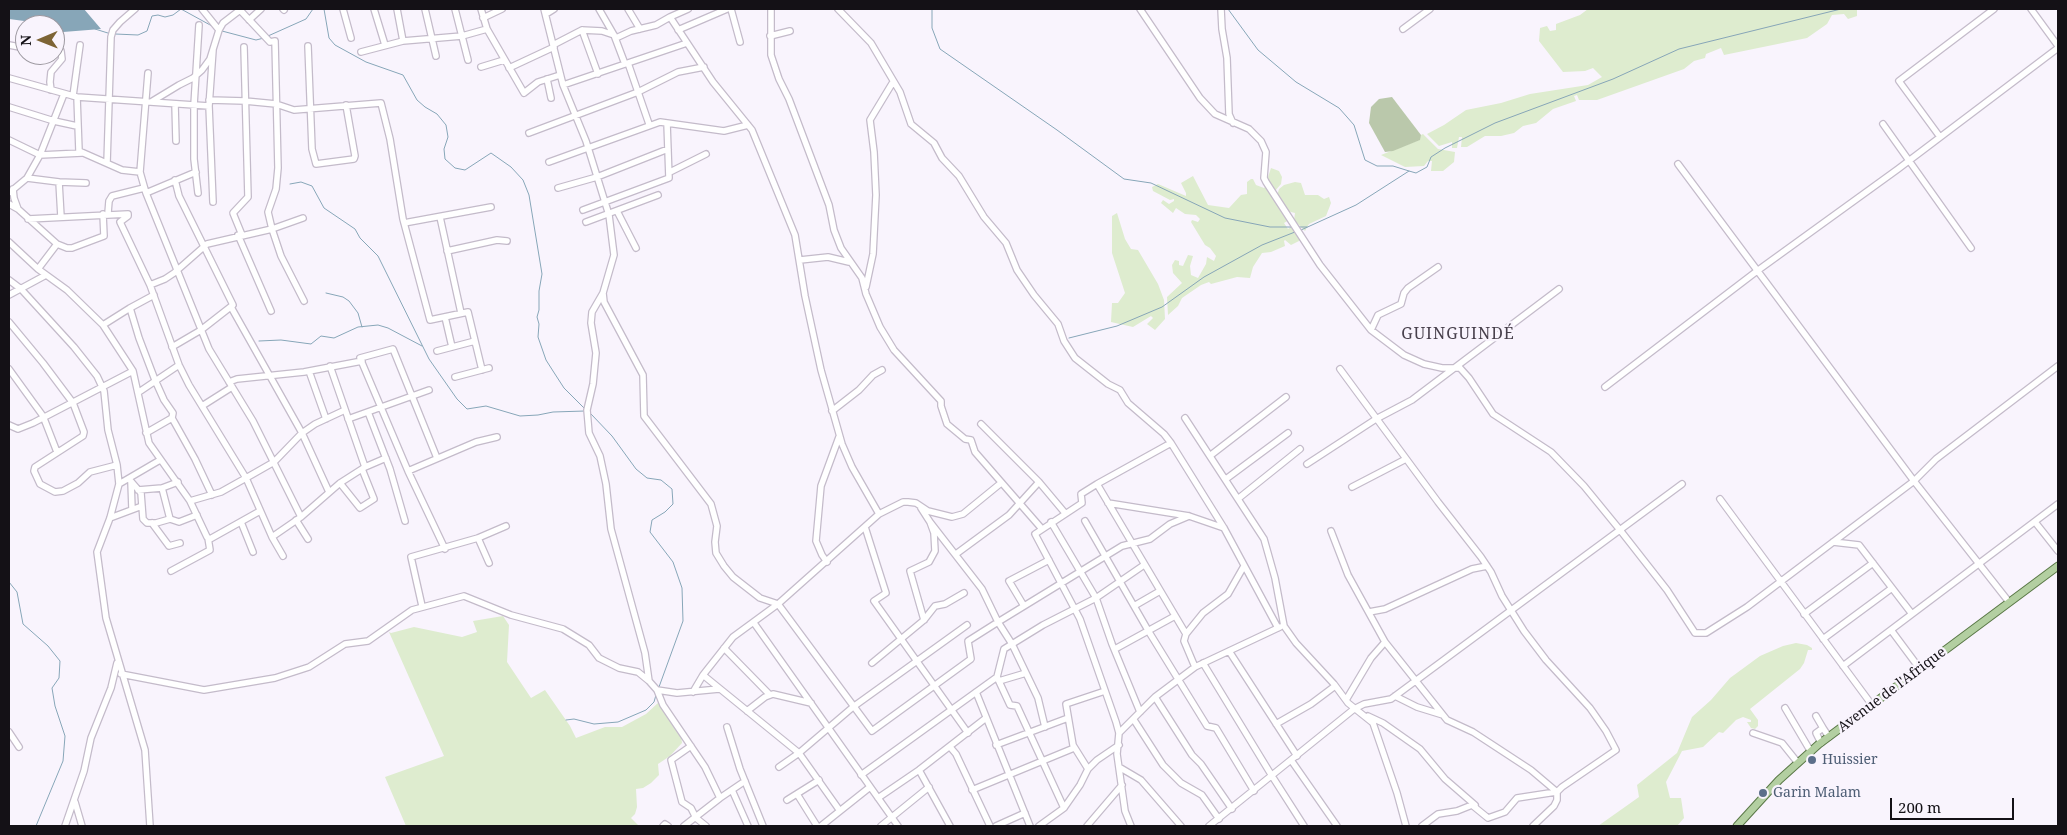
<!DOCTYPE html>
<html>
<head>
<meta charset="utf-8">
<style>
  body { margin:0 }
  #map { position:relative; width:2067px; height:835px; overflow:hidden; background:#f9f4fd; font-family:"Noto Serif",serif }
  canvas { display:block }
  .frame { position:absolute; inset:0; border:10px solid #141116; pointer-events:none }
  .north { position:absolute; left:15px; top:15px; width:50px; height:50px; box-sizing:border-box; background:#f9f4fd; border:1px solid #9d99a1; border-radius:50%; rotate:269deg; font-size:14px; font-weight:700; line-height:20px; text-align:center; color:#141116 }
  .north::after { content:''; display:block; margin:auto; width:18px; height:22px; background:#7d6435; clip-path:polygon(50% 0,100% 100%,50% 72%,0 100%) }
  .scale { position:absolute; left:1890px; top:798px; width:124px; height:22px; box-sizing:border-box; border:2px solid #141116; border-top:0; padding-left:6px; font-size:15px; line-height:18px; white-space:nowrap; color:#141116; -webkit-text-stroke:4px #f9f4fd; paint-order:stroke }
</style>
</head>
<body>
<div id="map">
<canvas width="2067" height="835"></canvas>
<div class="frame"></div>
<div class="north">N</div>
<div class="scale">200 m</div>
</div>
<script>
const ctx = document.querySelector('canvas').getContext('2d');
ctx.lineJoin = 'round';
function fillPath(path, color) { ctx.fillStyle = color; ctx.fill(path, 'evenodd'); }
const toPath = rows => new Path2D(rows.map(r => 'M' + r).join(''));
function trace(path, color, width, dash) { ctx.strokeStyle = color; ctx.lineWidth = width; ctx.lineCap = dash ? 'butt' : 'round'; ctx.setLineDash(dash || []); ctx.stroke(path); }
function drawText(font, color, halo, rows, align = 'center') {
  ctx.font = font + ' "Noto Serif",serif'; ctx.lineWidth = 4.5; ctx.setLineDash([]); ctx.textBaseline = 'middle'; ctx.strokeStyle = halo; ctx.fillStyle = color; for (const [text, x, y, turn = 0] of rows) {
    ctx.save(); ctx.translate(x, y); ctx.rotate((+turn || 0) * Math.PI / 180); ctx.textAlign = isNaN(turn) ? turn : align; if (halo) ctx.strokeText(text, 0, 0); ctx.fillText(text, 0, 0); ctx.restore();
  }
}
const green = toPath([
  [1588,9,1857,9,1857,16,1848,19,1844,14,1832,15,1827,24,1807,38,1724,55,1721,48,1706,54,1705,58,1694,61,1684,69,1597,100,1579,100,1577,95,1574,96,1576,101,1553,109,1536,123,1523,126,1514,133,1501,136,1485,136,1467,147,1461,147,1462,137,1459,137,1457,148,1452,148,1452,142,1439,146,1427,134,1444,125,1466,110,1501,103,1530,94,1588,85,1602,77,1593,68,1585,71,1563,72,1539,41,1540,28,1547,26,1550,31,1556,30,1556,24,1580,15],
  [1423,134,1438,149,1455,152,1454,162,1443,171,1431,171,1432,161,1428,161,1424,166,1405,167,1381,155,1419,140,1421,135],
  [1271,168,1279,171,1282,177,1281,184,1275,191,1269,183,1268,177],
  [1193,176,1208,205,1229,208,1241,195,1247,194,1247,182,1251,179,1253,179,1256,185,1264,188,1266,186,1289,220,1284,223,1288,229,1292,226,1301,240,1291,245,1285,240,1284,241,1285,246,1271,252,1262,253,1253,267,1250,278,1237,277,1211,284,1209,282,1201,285,1182,298,1178,306,1168,315,1167,297,1182,283,1173,273,1172,265,1175,260,1179,261,1179,265,1183,266,1188,255,1193,256,1190,266,1191,275,1198,278,1206,264,1207,257,1214,261,1216,256,1210,248,1205,245,1191,222,1192,220,1198,222,1200,219,1196,215,1185,214,1176,208,1173,213,1161,203,1163,200,1169,204,1174,201,1174,199,1170,200,1153,191,1152,187,1158,184,1186,196,1186,193,1181,183],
  [1295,182,1301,183,1305,195,1318,195,1324,199,1329,197,1331,203,1326,216,1309,224,1305,231,1294,220,1295,213,1287,211,1277,196,1279,189,1284,185],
  [1117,213,1125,239,1131,249,1138,250,1158,284,1164,300,1165,319,1155,330,1147,324,1153,318,1151,316,1133,327,1111,322,1112,303,1118,303,1125,293,1112,253,1112,216],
  [503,616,509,625,507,662,531,698,545,690,570,726,576,738,605,727,622,727,646,714,659,702,672,719,674,726,681,735,682,743,670,756,658,764,659,775,651,783,643,788,636,789,637,807,635,814,631,818,639,826,406,826,385,777,444,756,389,632,391,633,414,627,462,637,477,632,473,621],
  [1796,643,1807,645,1812,648,1812,650,1808,650,1804,663,1800,669,1750,709,1758,720,1758,726,1755,729,1751,728,1747,722,1751,722,1751,720,1743,717,1736,720,1723,733,1719,732,1703,747,1682,751,1666,782,1670,798,1681,798,1684,818,1677,826,1598,826,1639,797,1637,785,1677,753,1692,717,1711,700,1730,678,1760,656,1783,646]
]);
const forest = toPath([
  [1392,97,1421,135,1420,140,1393,151,1385,152,1369,123,1371,107,1379,99]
]);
const water = toPath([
  [9,9,84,9,101,29,63,32,55,27,55,25,9,19]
]);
const stream = toPath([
  [324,9,329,38,335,45,366,62,403,75,417,100,425,107,437,114,446,125,448,137,444,149,445,159,455,168,465,170,491,153,511,167,523,180,529,195,542,274,539,291,539,310,537,317,539,324,538,337,546,360,553,371,564,388,584,408],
  [932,9,932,28,940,49,1057,130,1124,179,1151,183,1225,218,1270,227,1292,227],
  [1228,9,1258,50,1296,82,1339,108,1347,117,1354,125,1365,160,1377,166,1393,166,1409,171],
  [95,29,111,34],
  [222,31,256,40,264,38],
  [115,34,138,35,147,31,152,16,158,15,165,17,173,15,181,9,212,26],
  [268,36,306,19,313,9],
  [290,184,301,182,312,186,324,208,355,229,360,238,378,256,429,359,457,399,467,409,486,406,520,416,538,415,553,412,585,411],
  [1298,227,1307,227],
  [1301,230,1356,205,1409,171,1416,173,1427,167,1431,157,1445,148,1495,123,1613,79,1679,49,1841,9],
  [326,293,343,297,349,301,358,313,362,327],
  [1069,338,1117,326,1162,307,1204,277,1262,245,1295,232],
  [259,341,281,340,311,344,321,336,334,338,358,327,378,325,388,328,422,346],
  [591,414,612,436,636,469,647,478,661,480,672,489,673,504,665,512,652,520,650,532,673,562,682,588,683,621,659,687],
  [9,582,17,592,23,624,48,646,60,661,59,678,52,688,55,706,65,736,63,761,36,826],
  [566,720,574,719,594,724,618,722,646,710,654,702,656,695]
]);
const minor = toPath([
  [202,9,219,30],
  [239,9,270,42,275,41,278,168,276,189,268,212,272,229,303,218],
  [283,9,284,10],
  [343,9,351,38],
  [374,9,385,45],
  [397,9,403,41],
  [425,9,436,56],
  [455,9,468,60],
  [544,9,563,85,586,141,609,215,614,255,603,293,604,302,643,375,644,416,711,504,717,526,715,542,716,553,724,566,733,577,760,598,778,604],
  [599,9,614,35,625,64],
  [628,9,640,29],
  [731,9,740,42],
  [771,9,771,55,779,79,789,99,829,205,834,230,841,248,862,278,866,294,880,327,894,350,941,401,941,406,947,424,965,439,971,440,975,452,1042,529],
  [838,9,871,43,900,92,911,124,934,143,942,158,959,176,984,217,1006,243,1017,270,1034,295,1058,324,1064,341,1075,358,1108,384,1120,390,1128,403,1164,434,1171,443,1224,528,1278,628],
  [1140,9,1200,98,1215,114,1249,129,1261,141,1266,152,1264,178,1266,182,1320,265,1371,330,1404,355,1424,364,1442,368,1460,368,1469,378,1493,414,1551,452,1584,486,1620,530,1667,590,1695,633,1706,633,1747,607,1914,481,1936,459,2058,366],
  [1221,9,1222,29,1227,58,1229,114,1233,123],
  [2031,9,2058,46],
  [546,14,554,9],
  [670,17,688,9],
  [483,18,502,9],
  [249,20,261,9],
  [487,29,524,93,538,82,560,75],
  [1403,29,1430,9],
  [582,30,598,74],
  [678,30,727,9],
  [770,36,790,31],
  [616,38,631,31,656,25,670,17,713,82,752,130,795,235,805,296,821,370,842,444,852,467,879,514],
  [9,45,25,48],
  [553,45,582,30,602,31,614,35],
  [308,46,312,149,316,164,354,159,355,156,346,105],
  [361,52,403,41,462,36,487,29,481,9],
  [628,63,649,124],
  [481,67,504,60],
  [509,68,554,47],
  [9,78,77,97,209,106],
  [547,79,551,98],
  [563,85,687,43],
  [51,90,50,82,51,72,62,59,61,51,55,50],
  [73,96,80,45],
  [77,97,79,151,122,170,140,172,146,193,209,349,253,421,301,517],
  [209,100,245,101,276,104,294,110,381,103,390,139,403,219,430,320,468,312,482,370],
  [151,102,179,85,193,78,202,70,210,59,219,30,223,23,240,10],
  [175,104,176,141],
  [9,107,54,121,77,126],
  [1883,124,1971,248],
  [529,133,638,92,678,72,704,67],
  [1940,137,1899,81,1994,9],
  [9,140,40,155,82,153],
  [549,162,660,122,724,131,748,125],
  [107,163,111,37,113,30,120,22,135,9],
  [1678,164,1914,481,2009,602],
  [140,172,148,73],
  [670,172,706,154],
  [27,178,59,182,61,217],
  [59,182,86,183],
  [558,188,597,177,668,149],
  [13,189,14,198,18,209],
  [9,193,27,178,40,155,64,94],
  [146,193,196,172],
  [198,193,194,159,194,105,199,25],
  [213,202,209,106,213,50],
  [9,204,18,209,57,244,67,248,72,248,104,236,103,214],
  [583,210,669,178,667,123],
  [617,211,636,248],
  [108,213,109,201,112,196,144,188],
  [128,214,128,216,120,222,150,285,179,365,189,385,246,478,272,537,283,556],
  [440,217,461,313],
  [28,219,128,214],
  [586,222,658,195],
  [404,223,491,207],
  [238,235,271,311],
  [242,235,233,213,248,197,244,47],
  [9,242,38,269,67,290,103,325,133,371,149,443,190,501,207,537,210,539,260,511],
  [447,251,497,240,507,241],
  [800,260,828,257,849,262],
  [38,269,57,244],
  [9,280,21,289,74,347,97,376,104,391,108,430,117,465,119,484,110,518,97,552,106,618,145,750,150,826],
  [150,285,165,279,174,273,207,244,272,229,281,256,304,301],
  [866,287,873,254,876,195,874,152,870,120,893,82],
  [603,293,592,312,591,323,596,353,593,384,587,410,589,433,600,456,606,484,611,529,645,653,649,681],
  [9,295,46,275],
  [231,307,302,433,329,492],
  [130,308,154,295],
  [445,317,452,347],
  [9,322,43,363,73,403,84,432,83,436,35,467,34,471,40,484,55,492,63,491,78,483,90,472,117,465],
  [103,325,130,308,139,338,155,380,164,400,173,413,172,418,146,433],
  [1371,330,1378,315,1401,304,1404,293,1408,288,1438,267],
  [172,347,201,330,233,305,179,196,175,180],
  [437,351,475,341],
  [330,366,365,467],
  [9,369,43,416,57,452],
  [1340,369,1438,502,1481,557,1491,572,1502,596,1524,631,1546,660,1590,708,1606,731,1616,750,1562,787,1557,792,1557,800,1554,806,1533,826],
  [309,371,326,419],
  [455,377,489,368],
  [229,382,237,379,304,372,362,361],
  [1605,387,1757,271,1898,169,2058,48],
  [139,392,179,365],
  [202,406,232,387],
  [832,411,859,390,873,375,882,370],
  [368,412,390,469,405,521],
  [172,418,195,459,212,495],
  [1185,418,1264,539,1275,578,1284,626,1296,643,1334,684,1348,703,1373,723,1397,793,1406,826],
  [348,419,429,390],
  [981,424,1039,482,1065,513],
  [9,425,18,429,33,423,133,371],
  [1211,455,1286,397],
  [437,458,393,349,360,358,408,471,445,549],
  [1307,464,1376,419,1412,400,1559,289],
  [408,471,476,442,497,437],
  [129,479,141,493,143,519,147,523,156,523,170,519,179,522,197,515],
  [1226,479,1288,433],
  [131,482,132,509],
  [340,483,360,508,374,499,362,469],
  [119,484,160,460],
  [1097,484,1186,634],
  [1352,487,1406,459],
  [162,488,170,519],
  [138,490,162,488,178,482],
  [1239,498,1300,449],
  [1720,499,1872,705],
  [190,501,221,492,246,478,274,462,302,433,315,424,345,410],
  [1108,503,1189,516,1224,528],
  [921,508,930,522,934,533,935,551,929,562,910,571,924,620],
  [110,518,142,506],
  [296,520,308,539],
  [1085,521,1149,632,1207,726,1216,728,1254,791],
  [241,522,253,552],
  [930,522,982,589,998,622,968,641,971,659,872,731,778,604,879,514,903,502,908,502,916,503,928,511,952,517,963,514,1001,483],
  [1051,522,1096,598,1112,644,1140,712],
  [2035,522,2058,551],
  [152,523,169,546,180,543],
  [865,527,886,593,874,601,968,733],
  [1331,531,1348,575,1385,642,1443,715],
  [272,537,301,517,340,483,365,467,386,458],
  [478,538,489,563],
  [1833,542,1859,545,1912,614],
  [956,554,1009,515,1039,482],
  [827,562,822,555,816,541,821,486,839,437],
  [171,571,210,550,208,538],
  [422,606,411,557,478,538,506,526],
  [1024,606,1009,581,1049,560],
  [1134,606,1160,591],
  [1369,612,1385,609,1472,569,1487,566],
  [1804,614,1873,563],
  [754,623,898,826],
  [1891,630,1920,669],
  [1823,639,1892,588],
  [724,648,770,695],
  [1115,649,1175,616],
  [1229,651,1297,756],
  [872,663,924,620,935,606,945,604,964,593],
  [1203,663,1272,776,1304,826],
  [1843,666,2058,504],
  [1195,667,1184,641,1186,634,1203,613,1228,594,1244,566],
  [121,674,204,690,275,678,309,667,345,644,368,641,412,610,464,596,511,615,563,629,589,645,599,658,619,668,638,672,649,681,657,690,663,705,705,767,720,798],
  [703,675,799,753,840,811],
  [997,677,1010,705,1017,706,1064,808],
  [999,681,1026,673],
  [657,690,677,693,719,689],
  [693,692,703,675,733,637,778,604],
  [976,692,1030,826],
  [1395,696,1417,707,1443,715,1447,720,1473,732,1531,770,1557,792],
  [1155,697,1192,755,1201,764,1232,809],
  [1346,700,1371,658,1385,642],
  [1785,708,1811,752],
  [747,711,765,697,773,694,811,703],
  [1368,716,1383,723,1420,749,1445,779,1475,805],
  [1816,716,1823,728],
  [1134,720,1163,765,1181,783,1202,795,1219,819],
  [1276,724,1311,704,1335,686],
  [727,727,740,769,763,826],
  [1045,727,1038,698,1012,644,998,622,1122,546,1150,539,1170,524,1189,516],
  [9,732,19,747],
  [1119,733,1155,697,1195,667,1280,627],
  [1753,733,1782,743,1798,763],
  [1821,743,1816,733,1823,728,1829,737],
  [996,745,1068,718],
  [691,746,671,760,682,802,691,808,696,818,706,826],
  [950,747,956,754,990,826],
  [1291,760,1337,826],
  [779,767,799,753,853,707,967,625],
  [1119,767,1141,780,1181,826],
  [1088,769,1073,745,1066,704,1105,691],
  [919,770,950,826],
  [861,775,997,677,1004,649,1043,625,1096,598,1144,565],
  [732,790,748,826],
  [972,790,1074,748],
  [797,794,817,826],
  [878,798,919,770,986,718],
  [787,800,819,780],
  [75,802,82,826],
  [65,826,84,771,91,738,111,688,117,663],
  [663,826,665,824,668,826],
  [684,826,720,798,745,781],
  [821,826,870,787],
  [881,826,929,787],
  [996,826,1025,813],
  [1039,826,1064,808,1080,785,1088,769,1097,760,1119,745],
  [1087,826,1122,785],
  [1131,826,1125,811,1117,754,1119,733,1116,722,1080,619,1035,534,1082,503,1081,494,1097,484,1171,443],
  [1209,826,1354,709,1364,704,1391,699,1682,484],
  [1422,826,1438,814,1457,811,1472,805,1488,818,1505,812,1517,798,1556,792]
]);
const major = toPath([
  [1737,826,1779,780,1819,744,2058,566]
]);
const markers = [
  [1812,760,5,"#5c6f8a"],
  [1763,793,5,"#5c6f8a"]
];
const streetNames = [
  ["Avenue de l'Afrique",1892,690,-37]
];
const serviceNames = [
  ["Huissier",1822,760],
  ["Garin Malam",1773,793]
];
const quarterNames = [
  ["GUINGUINDÉ",1458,334]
];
fillPath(green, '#deeccf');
fillPath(forest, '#bac8ab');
fillPath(water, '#87a6b8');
trace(stream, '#87a6b8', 1);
trace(minor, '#c4bbca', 8);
trace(major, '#5a7847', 9);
trace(minor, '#fff', 5.5);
trace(major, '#b3cfa1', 7);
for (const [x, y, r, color] of markers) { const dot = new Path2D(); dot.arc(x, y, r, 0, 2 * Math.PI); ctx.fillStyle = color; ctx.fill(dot); trace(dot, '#f9f4fd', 2); }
drawText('14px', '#141116', '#f9f4fd', streetNames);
drawText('14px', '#4e5e75', '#f9f4fd', serviceNames, 'left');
ctx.letterSpacing = '1px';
drawText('16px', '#48404c', '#f9f4fd', quarterNames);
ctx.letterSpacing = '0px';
</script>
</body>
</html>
